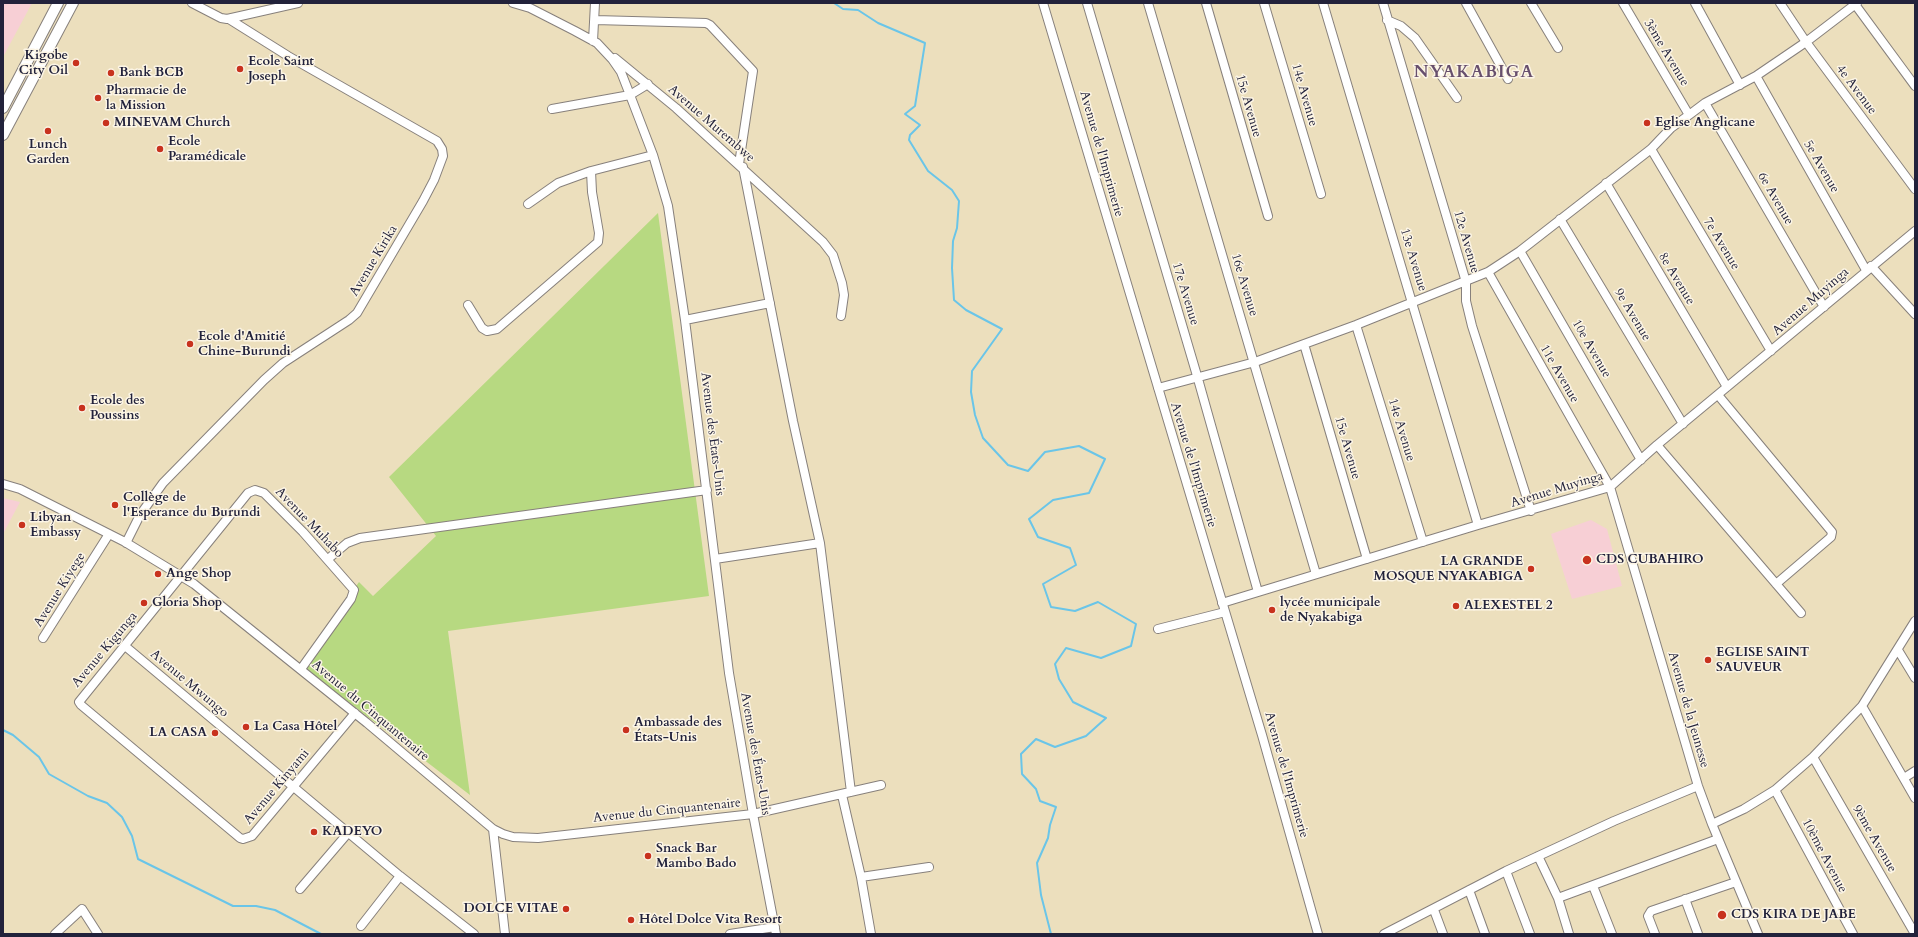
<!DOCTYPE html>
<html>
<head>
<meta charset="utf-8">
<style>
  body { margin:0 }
  #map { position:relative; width:1918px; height:937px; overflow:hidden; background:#ecdfbd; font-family:Cardo,serif }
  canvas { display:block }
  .frame { position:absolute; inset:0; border:4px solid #22223b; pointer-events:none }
</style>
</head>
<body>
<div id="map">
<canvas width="1918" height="937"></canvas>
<div class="frame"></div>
</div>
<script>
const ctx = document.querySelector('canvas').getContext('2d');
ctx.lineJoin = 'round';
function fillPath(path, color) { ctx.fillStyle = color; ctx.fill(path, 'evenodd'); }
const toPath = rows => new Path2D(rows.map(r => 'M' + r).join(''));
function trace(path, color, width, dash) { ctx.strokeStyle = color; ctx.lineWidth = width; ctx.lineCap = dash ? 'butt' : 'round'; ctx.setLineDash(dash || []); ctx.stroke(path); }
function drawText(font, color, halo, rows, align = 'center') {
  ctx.font = font + ' Cardo,serif'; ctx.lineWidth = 3; ctx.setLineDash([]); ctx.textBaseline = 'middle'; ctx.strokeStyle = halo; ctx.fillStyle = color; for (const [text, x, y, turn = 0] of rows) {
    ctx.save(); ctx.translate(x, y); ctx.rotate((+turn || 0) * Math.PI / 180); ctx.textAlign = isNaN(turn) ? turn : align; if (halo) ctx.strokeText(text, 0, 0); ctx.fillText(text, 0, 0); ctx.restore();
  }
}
const built = toPath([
  [3,3,32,3,3,57],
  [3,498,20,502,3,534],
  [1591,520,1607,529,1622,586,1572,599,1551,534]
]);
const green = toPath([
  [658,213,709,596,448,631,470,795,300,665,359,582,373,596,436,536,389,477]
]);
const stream = toPath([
  [834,3,843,9,858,10,878,23,925,43,915,106,905,114,920,125,910,135,909,140,928,171,952,190,959,201,957,228,953,241,952,268,954,300,966,310,1002,329,972,371,971,392,975,415,983,438,1008,465,1028,471,1045,452,1079,446,1105,459,1089,493,1053,500,1029,519,1038,537,1070,548,1076,565,1043,584,1051,607,1075,611,1098,602,1136,624,1131,646,1101,658,1066,648,1055,664,1059,679,1073,702,1106,718,1086,736,1055,747,1036,739,1021,754,1022,774,1036,789,1040,801,1056,807,1050,825,1048,838,1037,863,1041,895,1051,934],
  [3,730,13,735,39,757,49,774,88,796,107,803,122,817,132,836,138,859,233,906,256,906,275,910,321,934]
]);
const minor = toPath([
  [192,3,221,18,227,19,298,3],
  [513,3,530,8,575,31,597,43,612,59,621,72,630,95,653,155,668,206,685,320,729,673,753,814,776,934],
  [1043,3,1262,735,1318,934],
  [1087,3,1198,379,1258,592],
  [1148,3,1316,574],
  [1206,3,1268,216],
  [1264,3,1321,194],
  [1323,3,1478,525],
  [1383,3,1466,282,1466,301,1472,326,1531,511],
  [1466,3,1508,79],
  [1531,3,1558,48],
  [1623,3,1689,115],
  [1695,3,1740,85],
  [1780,3,1806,42,1915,189],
  [1854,3,1915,86],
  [595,20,706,23,710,25,753,71,739,164],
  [1387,20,1401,26,1415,38,1457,98],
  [593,41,595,3],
  [615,58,676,108,823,242,833,255,842,283,844,295,841,316],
  [1756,76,1866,270],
  [1705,103,1824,307],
  [552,109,630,95,648,84],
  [1651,149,1771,351],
  [743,167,793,421,820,543,851,792],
  [1606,183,1727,387],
  [528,204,558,183,591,171],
  [1560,219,1683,424],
  [1520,251,1641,460],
  [1871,266,1915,314],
  [1488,272,1610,487,1698,786,1712,824,1758,934],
  [468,305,482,328,487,331,497,329,598,242,599,233,592,192,591,171,653,155],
  [685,320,770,303],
  [1356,325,1423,542],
  [1304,344,1367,559],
  [1158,388,1255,362,1356,325,1488,272,1520,251,1651,149,1671,128,1689,115,1705,103,1756,76,1806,42,1857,3],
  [1718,395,1832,532,1831,537,1776,584],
  [1657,445,1801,613],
  [3,484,20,489,125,542,194,584,367,723,493,829,503,834,513,837,538,838,753,814,881,785],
  [126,543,140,515,163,483,264,380,283,363,349,320,357,313,423,201,434,180,443,156,442,149,437,141,288,56,229,19],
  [328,559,347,543,360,538,707,490],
  [715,559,820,543],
  [1222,603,1478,525,1610,487,1657,445,1915,231],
  [1158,629,1225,612],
  [43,638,109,534],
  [125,646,400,876,474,934],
  [1898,650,1915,678],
  [301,669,351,599,354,590,303,532,264,493,255,490,248,493,79,702,81,705,240,838,243,839,252,836,355,713],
  [1862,706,1915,798],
  [1813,757,1915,934],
  [1904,778,1915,771],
  [1775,790,1853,934],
  [842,795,861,877,871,934],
  [1712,824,1744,809,1775,790,1813,757,1862,706,1915,621],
  [493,829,505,934],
  [1538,856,1558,898,1569,934],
  [1506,871,1530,934],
  [861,877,929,867],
  [1593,886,1612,934],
  [300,889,348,833],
  [1469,890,1485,934],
  [1558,898,1718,839],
  [1685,899,1698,934],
  [1434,910,1443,934],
  [361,926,400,876],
  [55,934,82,909,98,934],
  [730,934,775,927],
  [1384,934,1506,871,1614,821,1698,786],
  [1655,934,1648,916,1651,911,1736,882]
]);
const major = toPath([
  [3,108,58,3],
  [3,135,73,3]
]);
const markers = [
  [76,63,4,"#c8321e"],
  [240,69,4,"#c8321e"],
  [111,73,4,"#c8321e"],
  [98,98,4,"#c8321e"],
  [106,123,4,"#c8321e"],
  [1647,123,4,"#c8321e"],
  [48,131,4,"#c8321e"],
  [160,149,4,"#c8321e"],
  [190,344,4,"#c8321e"],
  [82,408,4,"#c8321e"],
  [115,505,4,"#c8321e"],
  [22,525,4,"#c8321e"],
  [1587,560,5,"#c8321e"],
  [1531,569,4,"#c8321e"],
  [158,574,4,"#c8321e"],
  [144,603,4,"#c8321e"],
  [1456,606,4,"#c8321e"],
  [1272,610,4,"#c8321e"],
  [1708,660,4,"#c8321e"],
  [246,727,4,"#c8321e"],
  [626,730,4,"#c8321e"],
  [215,733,4,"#c8321e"],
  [314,832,4,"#c8321e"],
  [648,856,4,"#c8321e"],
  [566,909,4,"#c8321e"],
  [1722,915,5,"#c8321e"],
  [631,920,4,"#c8321e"]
];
const streetNames = [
  ["3ème Avenue",1666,53,59],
  ["4e Avenue",1856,90,53],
  ["14e Avenue",1304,95,74],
  ["15e Avenue",1248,106,74],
  ["Avenue Murembwe",711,124,41],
  ["Avenue de l'Imprimerie",1101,154,74],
  ["5e Avenue",1821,167,60],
  ["6e Avenue",1775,199,60],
  ["12e Avenue",1466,242,74],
  ["7e Avenue",1721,244,59],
  ["13e Avenue",1413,260,73],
  ["Avenue Kirika",374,261,-59],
  ["8e Avenue",1676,279,59],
  ["16e Avenue",1244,285,73],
  ["17e Avenue",1185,294,73],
  ["Avenue Muyinga",1811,302,-41],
  ["9e Avenue",1632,315,59],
  ["10e Avenue",1591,349,60],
  ["11e Avenue",1559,374,60],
  ["14e Avenue",1401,430,73],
  ["Avenue des États-Unis",712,434,83],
  ["15e Avenue",1347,448,74],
  ["Avenue de l'Imprimerie",1193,465,73],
  ["Avenue Muyinga",1557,490,-17],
  ["Avenue Muhabo",309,523,46],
  ["Avenue Kiyege",60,590,-58],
  ["Avenue Kigunga",105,650,-50],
  ["Avenue Mwungo",189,684,40],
  ["Avenue de la Jeunesse",1688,710,74],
  ["Avenue du Cinquantenaire",370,711,40],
  ["Avenue des États-Unis",755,754,80],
  ["Avenue de l'Imprimerie",1286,775,74],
  ["Avenue Kinyami",277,787,-50],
  ["Avenue du Cinquantenaire",667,811,-6],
  ["9ème Avenue",1874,839,60],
  ["10ème Avenue",1824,856,62]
];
const poiNames = [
  ["Kigobe",68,56,"right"],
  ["City Oil",68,71,"right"],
  ["Ecole Saint",248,62],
  ["Joseph",248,77],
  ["Bank BCB",119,73],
  ["Pharmacie de",106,91],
  ["la Mission",106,106],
  ["MINEVAM Church",114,123],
  ["Eglise Anglicane",1655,123],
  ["Ecole",168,142],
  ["Paramédicale",168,157],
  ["Lunch",48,145,"center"],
  ["Garden",48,160,"center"],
  ["Ecole d'Amitié",198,337],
  ["Chine-Burundi",198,352],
  ["Ecole des",90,401],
  ["Poussins",90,416],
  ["Collège de",123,498],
  ["l'Esperance du Burundi",123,513],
  ["Libyan",30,518],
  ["Embassy",30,533],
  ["CDS CUBAHIRO",1596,560],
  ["LA GRANDE",1523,562,"right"],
  ["MOSQUE NYAKABIGA",1523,577,"right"],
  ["Ange Shop",166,574],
  ["Gloria Shop",152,603],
  ["lycée municipale",1280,603],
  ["de Nyakabiga",1280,618],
  ["ALEXESTEL 2",1464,606],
  ["EGLISE SAINT",1716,653],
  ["SAUVEUR",1716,668],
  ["Ambassade des",634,723],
  ["États-Unis",634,738],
  ["La Casa Hôtel",254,727],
  ["LA CASA",207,733,"right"],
  ["KADEYO",322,832],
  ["Snack Bar",656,849],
  ["Mambo Bado",656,864],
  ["DOLCE VITAE",558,909,"right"],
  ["CDS KIRA DE JABE",1731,915],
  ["Hôtel Dolce Vita Resort",639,920]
];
const districtNames = [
  ["NYAKABIGA",1474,73]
];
fillPath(built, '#f7cfd5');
fillPath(green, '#b7d981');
trace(stream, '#6ac5e8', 2);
trace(minor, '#87807c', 10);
trace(major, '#87807c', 12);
trace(minor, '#fff', 8);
trace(major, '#fff', 10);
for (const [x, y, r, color] of markers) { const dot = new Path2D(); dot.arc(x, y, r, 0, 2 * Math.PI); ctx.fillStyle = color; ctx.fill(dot); trace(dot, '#fcf5e5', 1.5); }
drawText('13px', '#22223b', '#fcf5e5', streetNames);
drawText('bold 13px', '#22223b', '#fcf5e5', poiNames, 'left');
ctx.letterSpacing = '1px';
drawText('bold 17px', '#674f6d', '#fcf5e5', districtNames);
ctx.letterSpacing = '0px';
</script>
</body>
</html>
